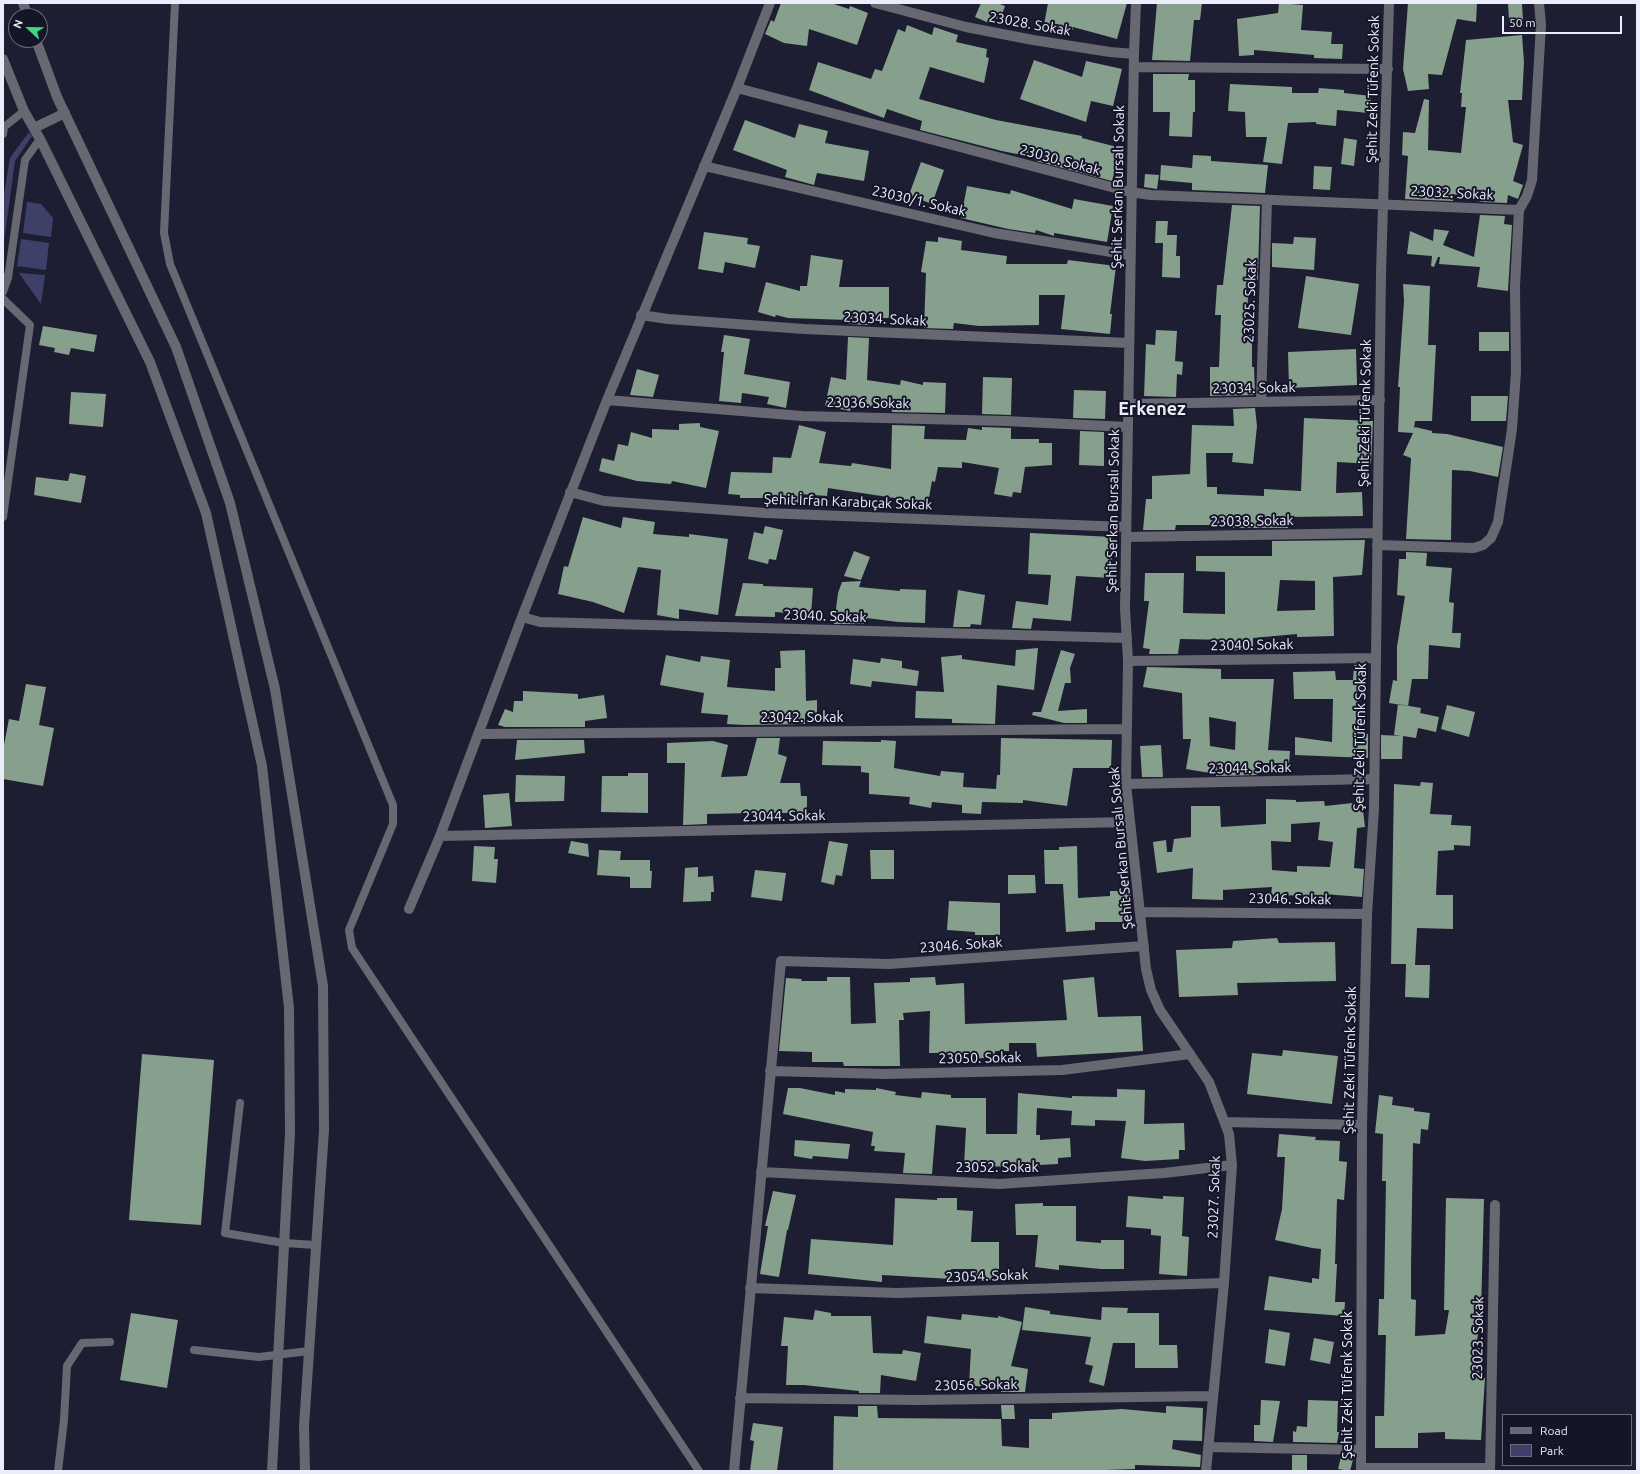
<!DOCTYPE html>
<html>
<head>
<meta charset="utf-8">
<style>
  body { margin:0 }
  #map { position:relative; width:1640px; height:1474px; overflow:hidden; background:#1d1e32; font-family:Ubuntu,sans-serif }
  canvas { display:block }
  .frame { position:absolute; inset:0; border:4px solid #ecedfb; pointer-events:none }
  .legend { position:absolute; left:1502px; top:1414px; width:130px; height:52px; box-sizing:border-box; background:#141527; border:1px solid #6a6b7c; margin:0; padding:5px 7px; list-style:none; font-size:12px; color:#ecedfb }
  .legend li { display:flex; align-items:center; gap:8px; height:20px }
  .legend b { width:20px; border:1px solid #6a6b7c }
  .north { position:absolute; left:8px; top:8px; width:40px; height:40px; box-sizing:border-box; background:#141527; border:1px solid #6a6b7c; border-radius:50%; rotate:292deg; font-size:11px; font-weight:700; line-height:16px; text-align:center; color:#ecedfb }
  .north::after { content:''; display:block; margin:auto; width:14px; height:18px; background:#3ed77d; clip-path:polygon(50% 0,100% 100%,50% 72%,0 100%) }
  .scale { position:absolute; left:1502px; top:16px; width:120px; height:18px; box-sizing:border-box; border:2px solid #ecedfb; border-top:0; padding-left:5px; font-size:12px; line-height:14px; white-space:nowrap; color:#ecedfb; -webkit-text-stroke:3px #141527; paint-order:stroke }
</style>
</head>
<body>
<div id="map">
<canvas width="1640" height="1474"></canvas>
<div class="frame"></div>
<ul class="legend">
<li><b style="height:5px;background:#676872"></b>Road</li>
<li><b style="height:11px;background:#3f4068"></b>Park</li>
</ul>
<div class="north">N</div>
<div class="scale">50 m</div>
</div>
<script>
const ctx = document.querySelector('canvas').getContext('2d');
ctx.lineJoin = 'round';
function fillPath(path, color) { ctx.fillStyle = color; ctx.fill(path, 'evenodd'); }
const toPath = rows => new Path2D(rows.map(r => 'M' + r).join(''));
function trace(path, color, width, dash) { ctx.strokeStyle = color; ctx.lineWidth = width; ctx.lineCap = dash ? 'butt' : 'round'; ctx.setLineDash(dash || []); ctx.stroke(path); }
function drawText(font, color, halo, rows, align = 'center') {
  ctx.font = font + ' Ubuntu,sans-serif'; ctx.lineWidth = 4; ctx.setLineDash([]); ctx.textBaseline = 'middle'; ctx.strokeStyle = halo; ctx.fillStyle = color; for (const [text, x, y, turn = 0] of rows) {
    ctx.save(); ctx.translate(x, y); ctx.rotate((+turn || 0) * Math.PI / 180); ctx.textAlign = isNaN(turn) ? turn : align; if (halo) ctx.strokeText(text, 0, 0); ctx.fillText(text, 0, 0); ctx.restore();
  }
}
const green = toPath([
  [29,132,32,136,15,161,3,249,3,200,10,158],
  [27,202,41,204,53,218,51,237,23,233],
  [21,239,49,243,46,270,17,266],
  [19,273,45,275,41,304]
]);
const building = toPath([
  [781,3,831,3,849,9,850,6,868,13,857,45,809,29,807,46,784,43,765,34,771,20,774,22],
  [981,3,997,3,1005,6,1000,20,992,17,989,23,975,17],
  [1048,3,1127,3,1117,39,1073,27,1073,30,1044,25],
  [1157,3,1202,3,1200,20,1194,20,1190,61,1152,60],
  [1279,3,1303,5,1301,30,1332,32,1331,44,1343,44,1342,59,1314,58,1314,55,1254,50,1254,55,1239,56,1237,19,1278,13],
  [1408,3,1477,3,1476,22,1457,19,1442,75,1428,74,1429,89,1408,91,1403,69],
  [1508,3,1522,3,1523,21,1509,20],
  [907,25,932,35,934,27,958,35,956,42,987,49,986,57,989,58,984,83,930,67,919,99,996,120,1082,136,1082,138,1121,148,1112,181,1036,161,1037,158,1002,151,920,130,922,121,887,109,884,118,809,90,818,62,871,79,875,69,882,71,898,29,905,32],
  [1522,35,1524,62,1522,100,1508,100,1513,142,1523,145,1513,181,1523,185,1518,199,1508,195,1507,203,1482,202,1453,194,1453,201,1405,199,1408,156,1402,155,1403,132,1415,133,1424,99,1429,100,1428,150,1461,153,1466,107,1461,107,1462,93,1460,93,1466,40],
  [1034,60,1082,77,1086,61,1122,69,1113,106,1091,101,1086,122,1020,99],
  [1153,74,1189,74,1188,80,1195,80,1195,112,1193,112,1192,137,1169,136,1170,112,1153,112],
  [1230,84,1292,87,1292,93,1318,93,1319,88,1344,90,1344,93,1371,96,1369,113,1337,110,1336,126,1316,124,1316,122,1288,123,1282,164,1263,162,1267,137,1246,137,1245,112,1228,111],
  [745,120,795,138,799,124,828,131,825,143,869,151,864,181,817,173,814,185,785,177,787,170,733,150],
  [1344,138,1357,140,1354,166,1341,164],
  [1193,155,1211,156,1211,161,1268,165,1265,193,1192,190,1192,183,1160,180,1161,165,1192,168],
  [921,162,944,170,932,204,909,195],
  [1314,166,1332,167,1330,190,1313,189],
  [1145,174,1159,175,1157,189,1144,187],
  [967,186,1010,194,1011,190,1072,209,1074,199,1113,206,1107,242,1054,233,1054,236,1036,230,1035,233,1008,229,961,218],
  [1232,205,1260,206,1258,273,1258,280,1249,279,1246,335,1252,335,1252,367,1254,367,1255,395,1210,396,1210,367,1219,367,1221,315,1215,315,1217,285,1223,285],
  [1480,215,1505,216,1504,224,1512,225,1508,291,1477,287,1480,267,1439,264,1440,257,1438,257,1434,267,1431,266,1432,256,1407,254,1410,231,1433,241,1434,229,1449,231,1443,245,1474,257],
  [1156,221,1168,221,1167,235,1177,235,1176,256,1180,256,1180,278,1162,277,1163,243,1155,243],
  [704,232,748,238,747,244,760,246,755,268,725,262,723,273,698,269],
  [938,237,962,241,961,250,1007,256,1006,264,1067,264,1068,260,1116,266,1110,314,1112,314,1110,334,1061,329,1065,295,1039,295,1039,325,979,326,954,323,953,329,924,328,926,273,921,272,926,241,938,242],
  [1294,237,1316,238,1314,270,1272,267,1272,243,1293,244],
  [811,255,843,260,839,287,889,287,889,318,869,318,869,325,848,324,848,320,788,318,776,315,775,317,758,312,766,282,800,291,800,286,807,286],
  [1306,276,1359,284,1351,335,1298,328],
  [1403,284,1430,286,1428,345,1436,345,1432,421,1415,421,1414,429,1415,427,1432,431,1432,433,1447,434,1503,447,1498,477,1470,471,1452,470,1451,540,1406,539,1411,458,1403,455,1413,433,1398,432,1400,387,1398,387,1404,301],
  [43,326,97,335,94,352,71,348,69,355,54,352,55,348,39,345],
  [1156,330,1177,331,1175,361,1183,362,1182,375,1177,374,1176,397,1144,396,1146,344,1155,345],
  [1479,332,1509,332,1509,351,1479,351],
  [724,335,750,339,744,374,790,382,786,408,767,404,769,397,742,393,741,403,719,401,724,352,721,352],
  [848,337,869,338,867,380,900,385,901,380,923,385,923,382,946,383,945,413,892,412,892,410,852,404,850,411,825,406,831,377,846,380],
  [1356,349,1357,385,1289,388,1288,352],
  [637,369,659,375,653,397,630,395],
  [983,377,1012,378,1011,415,982,414],
  [1074,390,1106,391,1105,419,1073,418],
  [71,392,106,394,103,427,69,424],
  [1471,396,1508,396,1506,421,1471,421],
  [1255,408,1257,426,1253,464,1232,462,1233,453,1206,453,1207,487,1217,487,1217,494,1264,496,1264,489,1301,491,1304,418,1373,421,1371,464,1337,462,1336,493,1362,492,1363,516,1288,517,1288,528,1233,528,1234,525,1176,525,1175,530,1143,530,1146,499,1152,499,1152,476,1190,474,1192,425,1234,426,1233,409],
  [700,423,700,427,719,431,706,488,672,481,671,484,637,481,599,471,602,458,614,461,618,444,628,446,631,432,652,438,652,429,679,430,679,424],
  [799,425,826,432,819,463,851,466,852,463,891,469,892,425,925,426,924,439,966,440,968,428,982,430,982,427,1011,428,1011,439,1039,439,1039,443,1052,443,1052,465,1025,467,1021,493,1013,492,1012,497,994,494,999,468,962,462,962,468,938,467,935,482,932,481,928,503,828,488,827,496,801,494,800,503,770,501,770,498,740,498,740,495,728,494,731,472,772,473,773,457,791,458],
  [1080,431,1104,432,1104,466,1079,465],
  [70,473,86,476,81,503,34,495,36,477,68,481],
  [583,517,621,528,623,517,655,522,653,534,689,537,689,534,728,539,718,615,679,609,679,619,657,615,661,570,638,567,624,613,593,602,558,594,564,566,568,567],
  [765,526,783,530,776,560,769,559,768,564,748,559,754,532,763,534],
  [1030,533,1113,537,1111,578,1076,576,1071,621,1033,618,1031,629,1012,628,1016,601,1048,605,1051,575,1028,574],
  [1365,540,1362,575,1333,577,1334,636,1297,637,1297,634,1253,638,1253,651,1230,650,1230,640,1180,639,1178,654,1149,654,1150,649,1143,648,1149,601,1144,601,1145,573,1184,573,1183,613,1225,614,1225,572,1196,571,1196,556,1272,556,1272,541],
  [1280,580,1315,581,1315,610,1277,611],
  [854,551,870,557,861,580,844,576],
  [1406,552,1427,553,1426,566,1452,568,1449,602,1454,603,1452,633,1461,633,1460,648,1429,645,1428,679,1412,679,1408,706,1389,703,1393,680,1397,681,1397,647,1405,596,1397,595,1399,559,1406,559],
  [861,581,859,587,900,591,900,589,926,590,925,623,898,622,867,618,866,624,834,624,838,593,842,582],
  [743,583,763,584,763,586,813,588,811,615,775,612,775,617,735,616],
  [958,590,985,595,981,625,971,624,970,627,953,627],
  [1038,648,1034,690,997,685,995,724,952,723,952,719,915,718,916,691,944,692,941,657,962,655,962,659,1015,666,1016,650],
  [805,650,806,701,817,700,817,714,805,714,805,724,745,725,727,724,728,715,701,713,704,693,660,685,666,655,700,662,701,656,730,660,727,687,775,691,775,668,781,668,780,651],
  [1061,650,1075,654,1070,668,1071,683,1065,683,1058,711,1087,709,1087,723,1064,723,1032,715,1033,712,1041,712],
  [881,658,902,661,902,668,919,671,917,686,872,681,871,687,850,684,853,659,880,663],
  [1354,665,1367,665,1366,689,1359,688,1356,720,1358,720,1358,734,1368,734,1368,758,1295,755,1295,737,1332,742,1333,699,1294,699,1293,672,1335,671,1336,680,1353,680],
  [1147,667,1221,669,1221,679,1274,679,1268,750,1290,751,1289,764,1257,763,1257,775,1216,776,1216,774,1186,769,1191,739,1183,739,1182,693,1143,687],
  [1209,717,1236,722,1235,750,1210,746],
  [26,684,46,687,39,725,54,728,43,786,3,779,3,750,9,719,19,721],
  [523,691,578,694,578,699,604,695,607,718,585,721,585,727,505,727,498,725,505,709,513,712,514,701,523,701],
  [1398,704,1421,708,1420,713,1439,717,1436,732,1418,728,1416,738,1403,736,1402,759,1381,759,1381,735,1402,736,1394,735],
  [1447,705,1475,712,1469,737,1441,729],
  [757,738,780,738,778,754,787,757,780,783,800,783,801,796,807,796,807,813,770,813,750,815,750,813,707,814,707,824,683,825,685,763,667,763,667,743,713,741,728,745,721,777,747,776],
  [1001,738,1112,740,1111,768,1073,768,1067,806,1023,800,1023,803,982,802,981,814,962,813,962,805,932,802,931,808,909,804,910,797,869,794,869,773,861,772,861,766,822,765,823,741,881,742,881,740,896,741,894,768,940,776,941,771,964,773,963,787,996,789,997,775,1000,775],
  [517,740,584,740,585,753,515,760],
  [1161,745,1163,777,1142,777,1140,746],
  [628,773,648,773,648,813,601,812,602,776,628,776],
  [516,775,565,776,564,801,515,802],
  [1421,782,1433,783,1430,814,1452,815,1451,825,1471,826,1470,846,1454,845,1454,850,1438,851,1436,895,1453,895,1453,929,1417,928,1415,965,1430,965,1429,998,1405,997,1406,964,1391,964,1394,784,1420,786],
  [509,793,512,826,485,828,483,795],
  [1266,799,1296,800,1296,802,1324,801,1325,806,1362,802,1365,827,1357,828,1354,868,1364,869,1362,897,1324,894,1324,896,1271,895,1272,887,1223,890,1223,900,1192,899,1193,868,1157,873,1153,842,1166,840,1167,852,1172,852,1174,839,1191,837,1191,806,1220,806,1221,827,1266,824],
  [1320,822,1318,840,1333,842,1330,867,1297,866,1297,872,1272,870,1271,841,1291,842,1291,824],
  [571,841,588,844,589,857,568,853],
  [829,841,848,844,842,876,836,875,834,885,821,882],
  [474,846,495,847,494,859,498,859,496,883,472,881],
  [1077,846,1078,898,1110,896,1110,891,1131,891,1131,922,1095,922,1095,930,1066,932,1063,884,1045,884,1044,850,1059,850,1059,847],
  [599,850,621,851,620,860,650,860,650,871,652,871,651,888,630,888,630,877,597,875],
  [870,850,894,850,894,879,871,879],
  [698,867,698,877,713,876,714,892,711,892,711,901,683,902,685,868],
  [755,870,786,873,782,901,751,897],
  [1008,875,1035,875,1036,893,1008,894],
  [949,901,1000,903,1000,935,975,935,975,932,947,930],
  [1277,938,1279,943,1335,942,1336,981,1237,983,1238,995,1179,997,1176,950,1232,948,1233,941],
  [827,977,850,977,851,1024,876,1023,874,983,910,982,910,978,935,977,936,985,964,983,965,1024,1067,1020,1063,980,1094,977,1098,1017,1141,1016,1143,1051,1037,1057,1036,1043,1009,1043,1009,1051,995,1051,995,1057,971,1059,970,1053,929,1053,930,1011,903,1013,904,1020,899,1020,900,1066,844,1066,843,1062,812,1062,812,1052,779,1051,786,978,802,979,801,981,827,981],
  [1283,1050,1338,1056,1332,1104,1247,1094,1252,1053,1282,1056],
  [142,1054,214,1060,201,1225,129,1220],
  [788,1088,800,1088,835,1095,835,1091,845,1093,845,1089,876,1090,876,1088,896,1092,895,1095,921,1098,922,1092,951,1095,951,1098,986,1098,986,1134,1017,1134,1018,1093,1072,1098,1072,1096,1117,1097,1117,1089,1145,1090,1144,1124,1184,1123,1185,1150,1179,1150,1179,1159,1145,1161,1121,1158,1126,1121,1095,1120,1095,1126,1071,1125,1072,1111,1037,1108,1036,1135,1040,1135,1040,1140,1070,1138,1071,1157,1058,1158,1058,1164,1039,1165,1039,1167,964,1166,966,1128,936,1125,932,1174,903,1173,905,1153,874,1151,875,1146,871,1146,873,1132,783,1114],
  [1379,1095,1393,1097,1392,1105,1414,1108,1414,1111,1430,1113,1428,1130,1421,1129,1420,1144,1413,1143,1411,1266,1411,1299,1416,1300,1415,1336,1445,1334,1449,1310,1444,1310,1446,1198,1484,1199,1481,1312,1476,1348,1483,1348,1479,1378,1485,1378,1481,1440,1445,1439,1445,1432,1418,1433,1418,1448,1375,1448,1375,1416,1384,1416,1386,1335,1378,1335,1379,1299,1384,1299,1386,1181,1382,1181,1383,1134,1375,1133],
  [1279,1134,1316,1137,1315,1140,1340,1141,1339,1161,1347,1162,1344,1200,1337,1199,1335,1264,1337,1264,1335,1302,1345,1302,1344,1316,1264,1310,1269,1276,1312,1283,1312,1278,1319,1279,1321,1249,1312,1248,1275,1240,1282,1209,1285,1157,1277,1157],
  [795,1140,850,1144,848,1159,813,1156,812,1159,794,1156],
  [773,1191,796,1195,788,1230,787,1230,779,1277,760,1274,768,1226,765,1226],
  [1128,1196,1163,1199,1163,1196,1184,1197,1182,1236,1189,1237,1187,1276,1159,1274,1161,1236,1151,1235,1151,1229,1126,1227],
  [895,1198,937,1200,937,1198,957,1198,957,1210,973,1211,971,1242,999,1242,999,1280,975,1280,975,1269,951,1269,951,1279,882,1275,882,1282,808,1274,811,1239,893,1245],
  [1043,1203,1043,1206,1076,1206,1076,1241,1101,1243,1101,1240,1124,1240,1124,1269,1101,1269,1059,1265,1059,1270,1035,1267,1038,1235,1016,1235,1015,1204],
  [1025,1307,1050,1311,1050,1314,1101,1320,1102,1307,1128,1308,1127,1313,1159,1313,1159,1345,1177,1345,1178,1368,1135,1368,1135,1343,1113,1343,1104,1386,1089,1382,1093,1366,1085,1364,1091,1337,1022,1330],
  [815,1310,831,1313,831,1316,871,1316,873,1353,902,1354,903,1350,921,1353,916,1381,881,1375,880,1393,859,1393,859,1391,804,1385,786,1385,788,1346,781,1346,784,1317,813,1320],
  [131,1313,178,1320,167,1388,120,1380],
  [962,1314,998,1318,998,1316,1022,1322,1011,1366,1028,1369,1025,1392,1001,1392,1001,1387,969,1386,971,1349,924,1343,927,1316,961,1320],
  [1269,1329,1290,1333,1285,1366,1265,1363],
  [1314,1338,1334,1342,1330,1364,1310,1360],
  [1261,1400,1280,1401,1273,1442,1254,1441,1254,1425,1260,1425],
  [1308,1400,1338,1401,1337,1432,1339,1432,1337,1443,1293,1442,1293,1431,1296,1432,1297,1426,1307,1427],
  [1001,1405,1014,1405,1015,1419,1002,1419],
  [858,1406,877,1406,878,1418,1001,1419,1002,1446,1029,1448,1029,1419,1052,1419,1052,1413,1122,1409,1166,1413,1166,1406,1203,1408,1202,1441,1173,1440,1172,1449,1201,1455,1200,1467,1135,1465,1135,1469,1076,1471,833,1471,834,1416,858,1417],
  [753,1423,783,1427,777,1471,750,1471,754,1441,750,1440],
  [1292,1455,1307,1455,1307,1471,1292,1471],
  [1341,1457,1353,1460,1350,1471,1338,1469]
]);
const service = toPath([
  [175,3,164,233,170,264,393,805,393,824,349,930,352,948,699,1471],
  [3,134,4,127,24,111],
  [3,277,8,278,25,160,40,139],
  [3,292,8,278],
  [3,299,30,325,3,517],
  [240,1103,225,1233,284,1243,316,1245],
  [194,1350,259,1357,309,1351],
  [58,1471,64,1420,67,1366,82,1343,110,1342]
]);
const minor = toPath([
  [23,3,28,16],
  [875,3,966,27,1033,40,1110,52,1134,54],
  [1136,3,1134,54,1125,608,1128,661,1126,784,1146,969,1151,990,1160,1010,1209,1082,1229,1134,1232,1165,1224,1283,1206,1471],
  [36,40,57,97,176,347,230,503,275,689,323,986,324,1130,304,1426,305,1471],
  [3,59,24,111,40,139,150,362,206,513,262,766,289,1008,290,1133,272,1471],
  [1134,67,1388,69],
  [737,88,1130,192,1151,195,1519,210],
  [34,128,65,113],
  [704,166,994,233,1130,255],
  [641,315,668,319,804,329,1129,343],
  [607,400,802,416,1005,421,1128,427],
  [1261,402,1267,200],
  [1128,404,1380,400],
  [570,492,604,501,765,513,1126,527],
  [1126,537,1377,533],
  [1377,545,1474,548,1483,545,1491,538,1498,522,1512,429,1516,372,1515,286,1519,210,1527,196,1532,180,1541,25,1539,3],
  [522,617,540,622,1127,638],
  [1128,661,1375,658],
  [478,734,1126,729],
  [1126,784,1374,779],
  [440,836,1129,822],
  [409,909,440,836,522,617,607,400,737,88,770,3],
  [1140,912,1367,914],
  [770,1071,885,1074,1062,1070,1190,1054],
  [1225,1122,1362,1125],
  [761,1172,999,1184,1164,1173,1232,1165],
  [750,1288,897,1293,1224,1283],
  [740,1398,919,1400,1212,1396],
  [1208,1447,1361,1450],
  [1361,1468,1490,1468],
  [734,1471,781,961,889,964,1144,946],
  [1361,1471,1362,1125,1367,914,1374,809,1381,273,1389,3],
  [1490,1471,1495,1205]
]);
const streetNames = [
  ["23028. Sokak",1030,24,10],
  ["Şehit Zeki Tüfenk Sokak",1373,89,-89],
  ["23030. Sokak",1060,160,15],
  ["Şehit Serkan Bursalı Sokak",1118,187,-89],
  ["23032. Sokak",1452,193,3],
  ["23030/1. Sokak",919,201,13],
  ["23025. Sokak",1250,301,-88],
  ["23034. Sokak",885,319,3],
  ["23034. Sokak",1254,388,-1],
  ["23036. Sokak",868,403,1],
  ["Şehit Zeki Tüfenk Sokak",1365,413,-89],
  ["Şehit İrfan Karabıçak Sokak",848,502,2],
  ["Şehit Serkan Bursalı Sokak",1113,511,-89],
  ["23038. Sokak",1252,521,-1],
  ["23040. Sokak",825,616,2],
  ["23040. Sokak",1252,645,-1],
  ["23042. Sokak",802,717],
  ["Şehit Zeki Tüfenk Sokak",1360,737,-89],
  ["23044. Sokak",1250,768,-1],
  ["23044. Sokak",784,816,-1],
  ["Şehit Serkan Bursalı Sokak",1121,848,-95],
  ["23046. Sokak",1290,899,1],
  ["23046. Sokak",961,945,-4],
  ["23050. Sokak",980,1058,-1],
  ["Şehit Zeki Tüfenk Sokak",1350,1060,-89],
  ["23052. Sokak",997,1167],
  ["23027. Sokak",1214,1197,-88],
  ["23054. Sokak",987,1276,-2],
  ["23023. Sokak",1478,1338,-89],
  ["23056. Sokak",976,1385,-1],
  ["Şehit Zeki Tüfenk Sokak",1347,1385,-90]
];
const districtNames = [
  ["Erkenez",1152,409]
];
fillPath(green, '#3f4068');
fillPath(building, '#879f8d');
trace(service, '#676872', 8);
trace(minor, '#676872', 10);
drawText('14px', '#ecedfb', '#141527', streetNames);
drawText('bold 18px', '#ecedfb', '#141527', districtNames);
</script>
</body>
</html>
